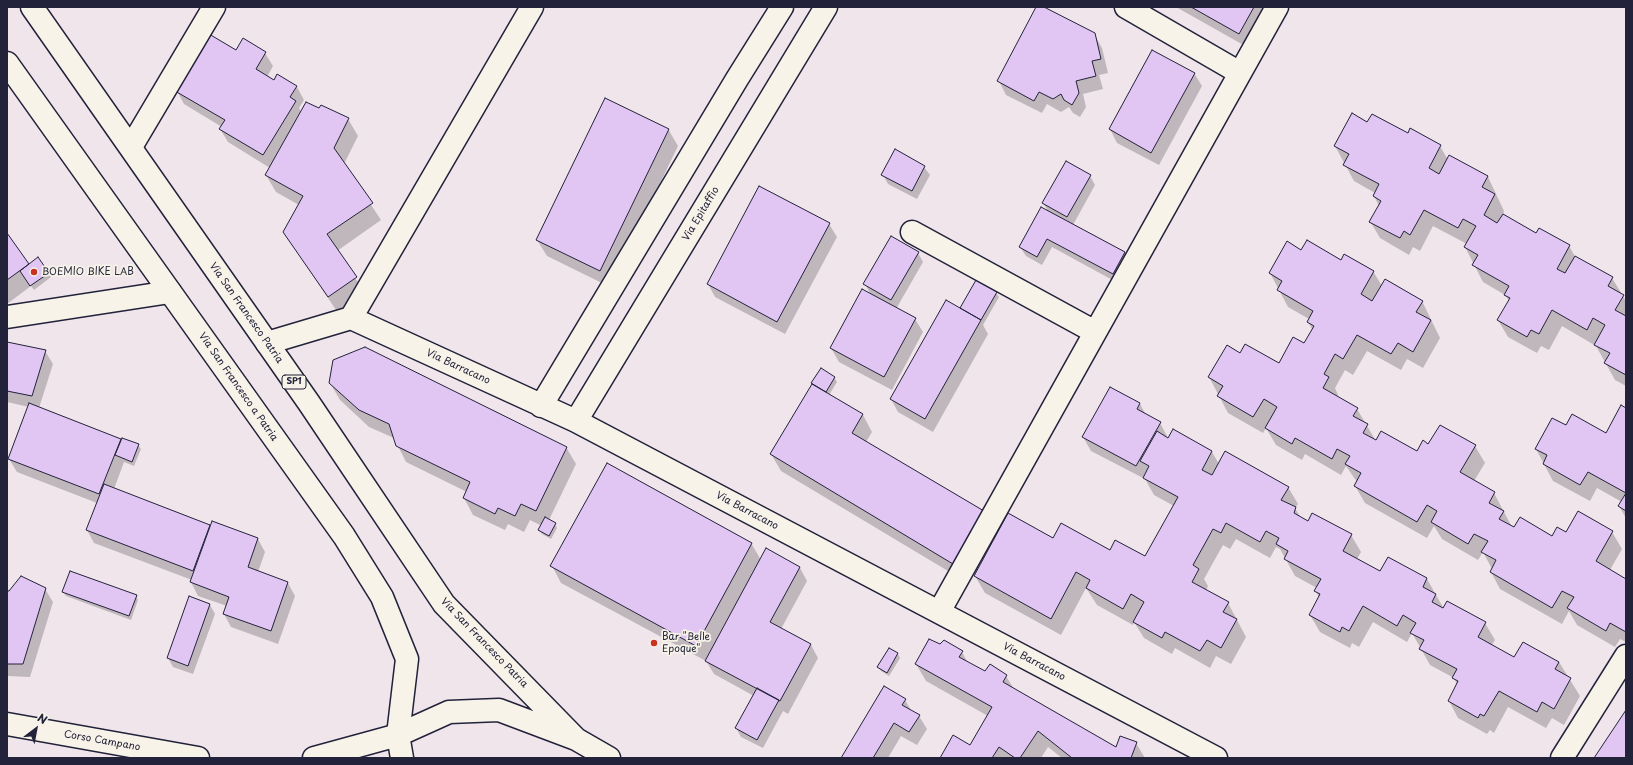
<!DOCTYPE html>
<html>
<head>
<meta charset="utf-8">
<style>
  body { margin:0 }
  #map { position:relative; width:1633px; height:765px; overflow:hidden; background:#f0e5eb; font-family:"Playpen Sans",sans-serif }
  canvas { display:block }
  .frame { position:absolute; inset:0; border:8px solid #22223b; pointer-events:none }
  .north { position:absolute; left:16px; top:709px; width:40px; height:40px; -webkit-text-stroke:3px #f7f3e8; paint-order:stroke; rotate:32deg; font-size:11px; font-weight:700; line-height:16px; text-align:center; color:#22223b }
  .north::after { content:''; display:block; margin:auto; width:14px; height:18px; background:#22223b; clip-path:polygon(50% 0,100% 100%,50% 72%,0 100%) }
</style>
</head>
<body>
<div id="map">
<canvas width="1633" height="765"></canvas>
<div class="frame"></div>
<div class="north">N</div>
</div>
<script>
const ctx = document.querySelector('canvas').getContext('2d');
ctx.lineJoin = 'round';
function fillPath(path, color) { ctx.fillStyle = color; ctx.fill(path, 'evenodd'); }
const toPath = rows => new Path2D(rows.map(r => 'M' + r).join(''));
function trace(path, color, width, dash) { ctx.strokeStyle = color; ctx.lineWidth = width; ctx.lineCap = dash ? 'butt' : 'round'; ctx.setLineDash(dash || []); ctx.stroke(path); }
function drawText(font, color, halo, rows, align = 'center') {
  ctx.font = font + ' "Playpen Sans",sans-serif'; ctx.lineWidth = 3.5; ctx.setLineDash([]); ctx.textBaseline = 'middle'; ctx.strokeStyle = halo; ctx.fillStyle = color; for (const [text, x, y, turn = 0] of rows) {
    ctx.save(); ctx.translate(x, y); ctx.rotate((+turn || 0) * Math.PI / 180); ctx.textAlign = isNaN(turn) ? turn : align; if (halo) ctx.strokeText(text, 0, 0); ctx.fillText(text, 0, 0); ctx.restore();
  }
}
const shadow = toPath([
  [1038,7,1042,7,1094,34,1102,48,1108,73,1099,75,1103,89,1083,94,1086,107,1080,117,1073,113,1069,107,1061,112,1047,104,1042,113,1006,95,999,81],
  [1176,7,1269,7,1247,47],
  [236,51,265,53,273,66,267,77,274,81,278,75,297,87,304,100,299,108,301,112,320,109,348,119,358,136,344,164,381,220,337,251,366,294,338,313,284,232,299,205,276,192,266,175,270,168,228,142,220,129,222,127,184,104,177,91],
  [1194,73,1202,86,1159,165,1117,143,1110,129],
  [1368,123,1408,135,1440,146,1448,160,1450,156,1488,177,1504,211,1503,215,1537,234,1569,246,1576,258,1612,278,1626,301,1626,386,1615,380,1596,346,1562,326,1549,350,1541,346,1537,353,1508,337,1498,320,1509,301,1505,295,1483,282,1465,247,1467,244,1433,226,1420,251,1413,247,1409,255,1380,238,1370,221,1379,206,1374,196,1375,193,1354,181,1335,146],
  [668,129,678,146,610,287,547,256,537,240],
  [924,167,930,175,917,199,888,184,883,175],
  [1090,176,1095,185,1073,225,1125,252,1130,261,1118,283,1052,247,1042,265,1026,256,1020,247,1048,211,1043,203],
  [829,224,837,237,785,334,715,297,708,284],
  [7,235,29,266,48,273,51,277,34,290,31,286,7,304],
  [1301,251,1373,271,1382,286,1422,301,1440,338,1423,368,1407,359,1401,370,1367,351,1353,375,1345,370,1335,388,1338,395,1337,397,1357,409,1376,441,1417,453,1429,445,1475,446,1485,463,1474,481,1494,493,1512,527,1552,537,1566,533,1578,512,1612,532,1622,549,1610,570,1626,580,1626,642,1620,639,1615,647,1577,625,1569,611,1562,624,1500,589,1491,572,1492,569,1483,552,1478,560,1442,539,1434,526,1427,538,1365,503,1355,486,1357,482,1346,466,1341,475,1305,454,1302,460,1276,445,1266,428,1263,433,1228,413,1209,377,1240,354,1279,364,1304,345,1312,329,1308,322,1309,319,1288,307,1270,273],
  [918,253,923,262,896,309,915,319,923,332,892,390,839,362,831,348,871,295,865,284],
  [996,293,999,297,983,325,988,334,933,432,898,412,891,399,960,310],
  [7,343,45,351,53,364,39,408,121,441,138,445,141,449,134,466,124,462,114,489,211,527,213,522,258,539,265,552,258,572,288,583,295,596,278,644,231,627,224,614,227,606,198,596,191,582,192,580,94,543,87,530,97,503,17,472,9,459,29,407,7,402],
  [834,377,837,382,829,395,863,415,872,432,866,442,983,512,963,580,781,471,771,454,813,384],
  [330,383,566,447,576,464,549,520,555,523,557,528,551,539,542,534,539,530,542,526,530,520,524,532,508,524,505,530,473,515,464,498,467,492,406,462,394,438,369,427,340,400],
  [1140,404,1146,415,1160,423,1167,436,1166,438,1169,439,1173,431,1212,452,1219,464,1288,487,1298,504,1295,508,1301,518,1308,522,1351,535,1361,552,1357,559,1380,572,1427,579,1444,609,1485,623,1495,640,1491,646,1515,658,1559,662,1580,696,1564,725,1552,718,1546,728,1508,707,1494,733,1490,730,1487,734,1458,718,1449,701,1457,685,1454,678,1430,665,1412,633,1407,642,1373,622,1359,647,1352,643,1350,648,1320,632,1310,615,1319,598,1316,591,1317,588,1295,576,1280,549,1276,547,1270,558,1236,539,1230,549,1223,545,1204,579,1208,586,1206,591,1228,603,1246,637,1231,664,1216,656,1210,668,1175,648,1172,654,1144,638,1134,622,1133,625,1097,605,1086,588,1061,635,985,593,975,576,1053,540,1146,557,1174,506,1154,495,1145,479,1091,451,1083,437],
  [1626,409,1626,518,1619,506,1622,502,1597,488,1590,501,1553,481,1536,449,1566,427,1606,434],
  [751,543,761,560,766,550,800,568,807,581,781,629,811,645,818,658,788,714,783,711,763,748,741,737,736,728,754,696,714,674,706,661,561,583,552,566],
  [45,589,53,602,30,677,7,676,7,592],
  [63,592,136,596,138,600,131,620,66,596],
  [189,597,210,605,215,614,193,674,173,667,168,658],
  [941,645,962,652,968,663,985,672,1006,676,1014,689,1117,748,1136,743,1145,758,1062,758,1048,747,1041,758,942,758,970,746,988,716,926,681,916,664],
  [889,649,898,654,900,658,889,676,881,671,878,667],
  [905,700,912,712,919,716,927,729,917,745,901,736,888,758,842,758]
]);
const building = toPath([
  [1036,7,1044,7,1095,33,1101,59,1092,61,1096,76,1076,81,1079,93,1072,105,1064,100,1061,94,1053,99,1039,92,1034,101,997,81,1036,7],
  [1191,7,1254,7,1239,34,1191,7],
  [209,34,236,50,243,38,266,52,256,69,274,80,277,74,297,86,290,97,296,101,263,155,219,129,225,120,175,91,209,34],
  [1152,50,1195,73,1151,153,1109,129,1152,50],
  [605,98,669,129,600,271,536,240,605,98],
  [306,102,319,108,321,105,349,118,334,148,373,203,327,234,357,277,328,297,283,232,303,196,265,175,306,102],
  [1352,113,1367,122,1372,114,1408,133,1410,128,1441,145,1429,168,1439,174,1449,155,1488,176,1482,187,1495,194,1484,215,1497,223,1503,214,1536,233,1539,228,1570,245,1557,269,1565,273,1575,256,1613,277,1608,286,1624,295,1615,310,1626,316,1626,375,1604,363,1610,353,1594,345,1605,325,1593,318,1587,330,1552,310,1539,334,1531,330,1527,337,1497,320,1510,298,1504,295,1509,286,1472,265,1478,255,1464,247,1476,226,1463,219,1458,228,1424,210,1410,235,1404,231,1400,238,1369,222,1381,201,1373,196,1379,184,1343,165,1349,154,1334,146,1352,113],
  [895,149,925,166,912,191,881,175,895,149],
  [1066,161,1091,175,1067,217,1042,203,1066,161],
  [759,186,830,223,777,322,707,284,759,186],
  [1041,207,1125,252,1113,274,1047,239,1037,257,1019,247,1041,207],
  [7,233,29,264,7,280,7,233],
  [891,236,919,252,891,300,863,284,891,236],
  [1307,240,1341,260,1344,254,1374,271,1361,294,1372,301,1385,279,1423,301,1416,312,1431,320,1413,352,1398,343,1391,354,1357,335,1343,359,1335,354,1324,374,1329,377,1323,388,1358,408,1353,416,1368,424,1363,433,1376,440,1381,431,1417,451,1423,440,1428,444,1440,425,1476,445,1460,472,1495,492,1489,503,1504,511,1499,519,1514,527,1520,517,1552,536,1557,527,1566,532,1578,511,1613,531,1596,561,1626,579,1626,632,1610,623,1606,631,1567,608,1574,597,1562,591,1552,608,1490,572,1496,560,1481,552,1488,541,1474,534,1468,544,1431,522,1437,511,1427,505,1417,522,1354,486,1361,473,1345,464,1350,456,1337,449,1332,459,1295,438,1292,444,1265,428,1277,407,1264,399,1253,417,1217,396,1223,386,1208,377,1227,345,1240,353,1245,344,1279,363,1293,337,1304,343,1314,326,1307,322,1313,311,1277,290,1282,281,1269,273,1287,241,1301,250,1307,240],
  [38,257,49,273,30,286,20,271,38,257],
  [976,280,997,292,981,320,960,308,976,280],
  [862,289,916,318,884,377,830,348,862,289],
  [946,300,981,320,925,419,890,399,946,300],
  [7,342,46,350,32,396,7,391,7,342],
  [365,347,567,447,536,511,521,504,515,516,498,508,495,514,463,498,470,482,396,446,389,424,359,410,329,383,333,360,365,347],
  [821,368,835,377,826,392,811,383,821,368],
  [812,384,863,414,852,433,984,511,953,564,770,454,812,384],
  [1110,387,1140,403,1137,409,1161,422,1136,466,1082,437,1110,387],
  [29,403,121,439,99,494,8,459,29,403],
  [1621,405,1626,408,1626,511,1618,506,1626,493,1588,472,1580,485,1543,464,1547,455,1535,449,1552,418,1566,425,1572,414,1606,433,1621,405],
  [1173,429,1212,451,1202,470,1212,475,1225,451,1289,487,1281,500,1296,507,1294,513,1308,521,1312,513,1352,534,1343,551,1380,571,1388,557,1427,578,1423,587,1436,594,1432,602,1443,608,1447,601,1486,622,1478,637,1514,657,1523,642,1559,662,1555,669,1571,678,1554,709,1542,702,1537,712,1499,691,1484,716,1480,714,1478,718,1448,701,1458,681,1452,678,1457,669,1419,649,1424,640,1410,633,1416,623,1403,615,1397,626,1363,606,1349,631,1342,627,1340,632,1309,615,1320,594,1314,591,1321,579,1284,559,1288,551,1276,544,1279,538,1266,531,1260,542,1226,523,1221,533,1213,529,1193,565,1199,569,1192,582,1229,602,1223,612,1237,619,1221,648,1207,640,1200,651,1165,632,1162,638,1133,622,1144,602,1131,594,1123,609,1086,588,1090,580,1076,572,1051,619,974,576,1008,513,1053,538,1061,523,1110,550,1115,540,1145,556,1178,497,1143,478,1149,466,1140,461,1157,431,1168,438,1173,429],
  [122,438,139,444,132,462,115,455,122,438],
  [607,463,752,543,696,646,550,566,607,463],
  [104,484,210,525,193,571,86,530,104,484],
  [545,517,556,523,549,536,538,530,545,517],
  [212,521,258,538,248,567,288,582,271,631,223,614,229,597,190,582,212,521],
  [766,548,800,567,770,622,811,644,780,701,705,661,766,548],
  [70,571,137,595,129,616,62,592,70,571],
  [21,576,46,588,23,664,7,664,7,591,9,591,21,576],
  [189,596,210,604,188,666,167,658,189,596],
  [929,639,940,644,944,640,963,651,959,657,985,671,990,664,1007,675,1003,682,1116,747,1120,736,1137,742,1131,758,1072,758,1038,731,1020,758,1015,758,999,747,992,758,940,758,953,735,970,745,992,707,915,664,929,639],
  [889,648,898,653,887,673,877,667,889,648],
  [884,686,906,699,902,705,920,715,909,732,894,723,873,758,841,758,884,686],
  [757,688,779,700,757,740,735,728,757,688],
  [1626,710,1626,758,1594,758,1626,710]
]);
const minor = toPath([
  [1126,7,1240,73],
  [131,147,214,7],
  [912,232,1095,332],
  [7,317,170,292],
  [351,318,532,7],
  [267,343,351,318,576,421,1216,758],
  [541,406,737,79,782,7],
  [576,421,826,7],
  [939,612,1277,7],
  [1562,758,1626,656]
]);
const major = toPath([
  [32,7,309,403,444,604,576,739],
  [7,63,344,536,382,597,407,659,398,735,402,758],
  [7,724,198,758],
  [314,758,398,735,449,712,499,710,576,739,609,758]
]);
const markers = [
  [34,272,4,"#c8321e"],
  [654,643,4,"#c8321e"]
];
const shields = [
  [294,382,24]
];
const shieldNames = [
  ["SP1",294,382]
];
const streetNames = [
  ["Via Epitaffio",701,214,-59],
  ["Via San Francesco Patria",246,313,55],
  ["Via Barracano",458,367,25],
  ["Via San Francesco a Patria",238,387,55],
  ["Via Barracano",747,511,28],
  ["Via San Francesco Patria",484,643,46],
  ["Via Barracano",1034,662,28],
  ["Corso Campano",102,741,10]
];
const poiNames = [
  ["BOEMIO BIKE LAB",42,272],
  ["Bar \"Belle",662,637],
  ["Epoque\"",662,649]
];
fillPath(shadow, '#0003');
fillPath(building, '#e1c5f3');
trace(building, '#22223b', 1);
trace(minor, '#22223b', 25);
trace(major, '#22223b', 25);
trace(minor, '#f7f3e8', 22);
trace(major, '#f7f3e8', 22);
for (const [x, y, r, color] of markers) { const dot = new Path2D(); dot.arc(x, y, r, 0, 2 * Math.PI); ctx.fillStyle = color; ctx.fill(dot); trace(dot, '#f7f3e8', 1.5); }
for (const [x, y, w] of shields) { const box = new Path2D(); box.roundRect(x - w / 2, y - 7, w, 14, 3); ctx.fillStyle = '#f7f3e8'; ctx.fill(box); trace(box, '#22223b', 1); }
drawText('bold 9px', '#22223b', null, shieldNames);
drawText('10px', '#22223b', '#f7f3e8', streetNames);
drawText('10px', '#22223b', '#f7f3e8', poiNames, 'left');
</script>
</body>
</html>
